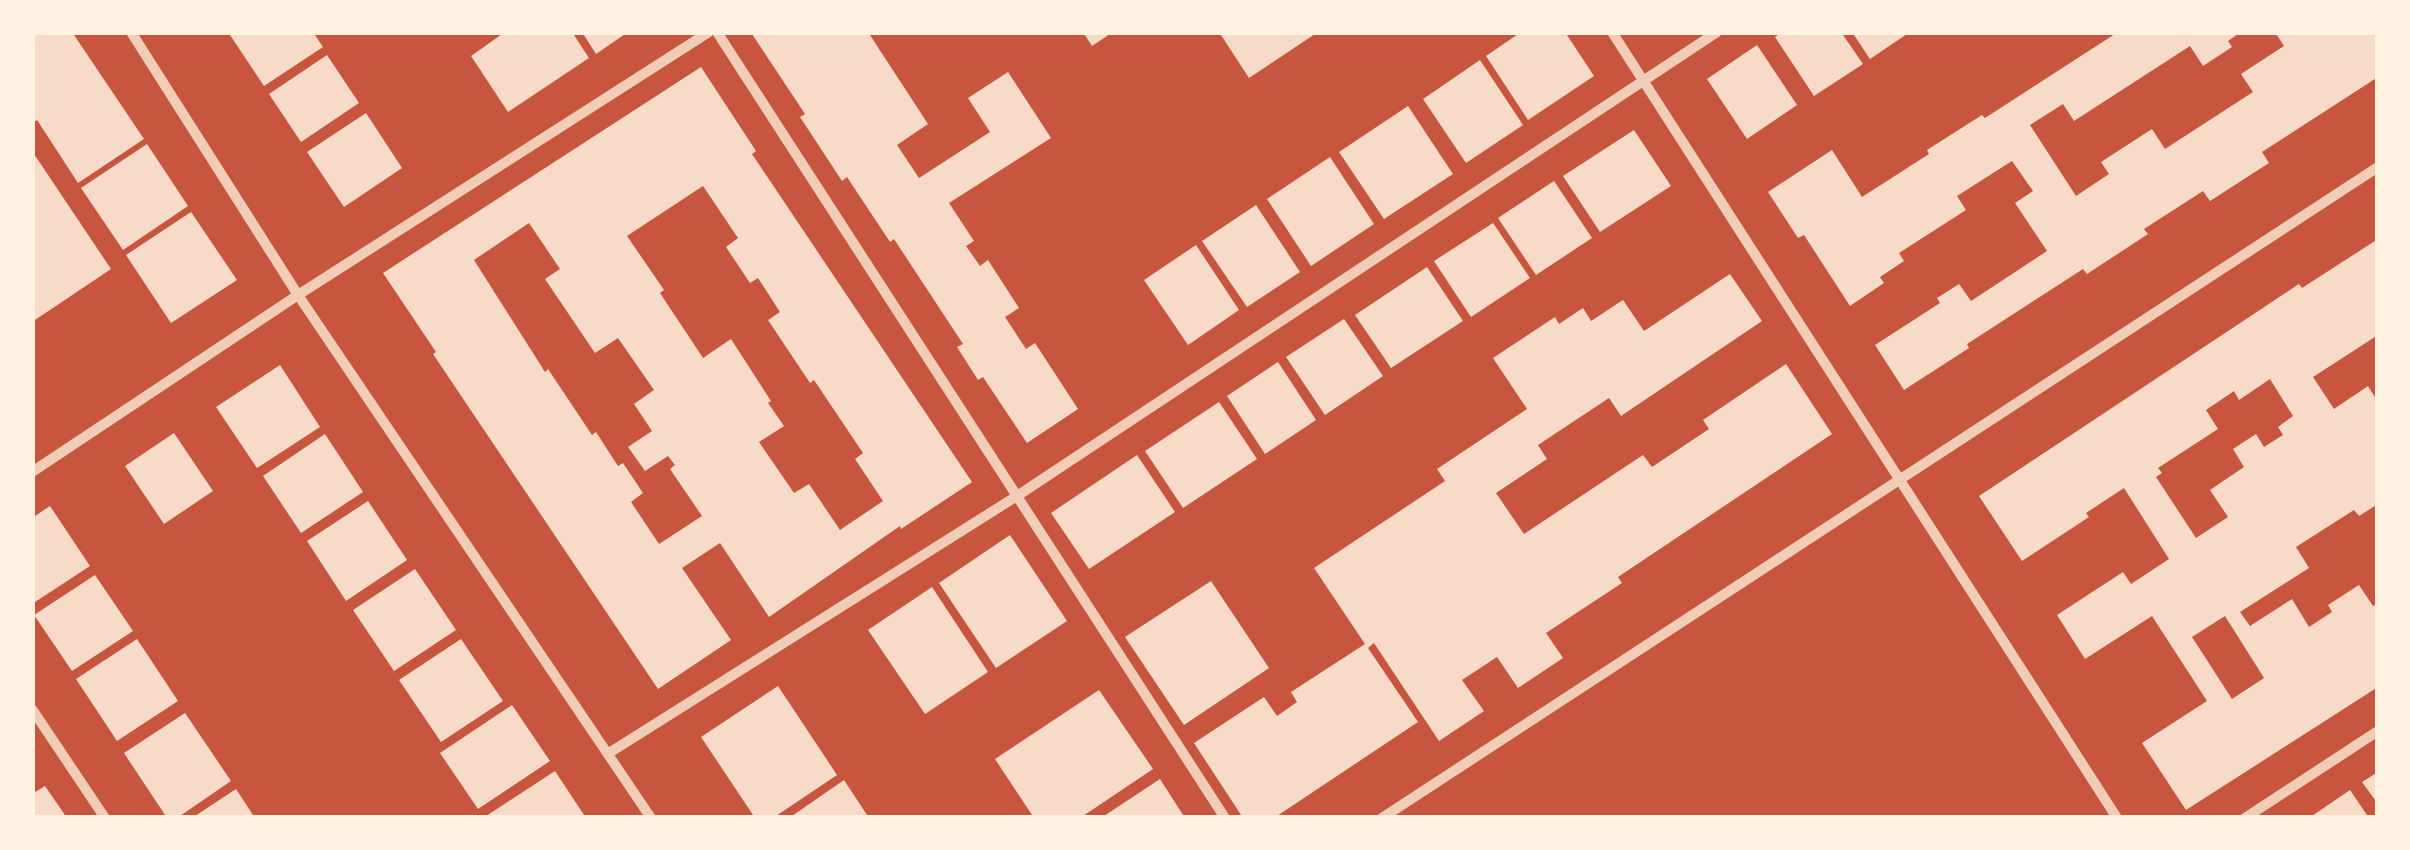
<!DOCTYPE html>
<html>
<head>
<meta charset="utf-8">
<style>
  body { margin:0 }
  #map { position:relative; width:2410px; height:850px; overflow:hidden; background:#c8553d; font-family:"DM Sans",sans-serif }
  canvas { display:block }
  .frame { position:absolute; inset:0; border:35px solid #fff3e0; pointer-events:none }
</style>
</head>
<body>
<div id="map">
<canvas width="2410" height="850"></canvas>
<div class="frame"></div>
</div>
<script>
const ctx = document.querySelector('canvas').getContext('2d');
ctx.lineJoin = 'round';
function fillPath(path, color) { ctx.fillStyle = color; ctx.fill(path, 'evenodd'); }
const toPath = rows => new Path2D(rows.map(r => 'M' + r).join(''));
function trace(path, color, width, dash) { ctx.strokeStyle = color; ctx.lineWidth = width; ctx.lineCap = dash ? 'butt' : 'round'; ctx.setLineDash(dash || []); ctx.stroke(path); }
const building = toPath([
  [32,32,72,32,144,139,78,183,37,120,32,123],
  [228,32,313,32,323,47,264,86],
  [505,32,572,32,589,58,508,112,471,56],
  [582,32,628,32,596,54],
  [755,32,868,32,928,124,897,145,919,178,990,132,968,98,1008,72,1051,138,949,203,974,241,966,246,980,266,988,260,1019,308,1005,317,1026,349,1035,343,1078,409,1027,443,983,377,978,380,957,347,963,344,894,239,890,242,847,177,842,181,800,117,805,114,752,34],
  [1083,32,1113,32,1092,46],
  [1219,32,1318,32,1249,78],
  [1521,32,1565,32,1594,76,1528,120,1486,56],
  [1782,32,1841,32,1863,64,1814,96,1775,37],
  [1852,32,1910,32,1870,59],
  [2118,32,2241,32,2228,41,2232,47,2203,66,2190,46,2074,121,2063,104,2030,125,2076,196,2109,174,2101,162,2152,129,2165,149,2253,92,2241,74,2284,46,2275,32,2378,32,2378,77,2262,152,2269,163,2210,201,2203,191,2144,229,2148,234,2087,274,2083,269,1967,344,1969,348,1904,390,1875,345,1940,303,1937,298,1959,284,1971,301,2047,251,2015,203,2033,191,2012,161,1957,196,1966,210,1899,253,1904,261,1880,277,1884,283,1850,306,1804,235,1798,238,1768,192,1832,150,1862,197,1929,154,1927,150,1982,115,1985,118],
  [1757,45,1797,105,1747,139,1707,79],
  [327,55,359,103,301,142,269,94],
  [1480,60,1523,125,1466,163,1423,99],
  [701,67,756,151,752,154,972,482,901,529,900,526,769,617,720,543,682,568,731,640,658,689,433,354,436,352,383,273],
  [703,186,738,238,726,247,750,283,758,278,780,312,768,320,810,383,814,380,863,453,855,459,883,501,840,530,809,484,794,493,759,442,784,426,768,403,771,401,731,339,703,358,660,293,664,290,627,236],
  [529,223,560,269,545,279,595,353,618,338,654,390,634,404,652,431,628,447,645,471,668,456,675,465,670,469,702,516,659,544,631,502,643,493,623,463,618,466,596,432,592,435,548,369,545,372,474,260],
  [1408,106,1453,174,1384,219,1339,152],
  [366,113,402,168,344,207,307,152],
  [1634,130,1671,186,1600,232,1563,176],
  [147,144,188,206,123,250,81,188],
  [32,151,111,269,32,322],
  [1330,157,1374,224,1311,266,1267,199],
  [1554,181,1592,238,1536,275,1498,218],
  [1256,205,1300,272,1247,307,1202,241],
  [191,212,237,280,171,323,126,255],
  [1493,223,1530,278,1471,317,1434,261],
  [2378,239,2378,335,2313,377,2334,409,2368,386,2378,402,2378,504,2359,516,2354,510,2296,547,2309,568,2240,612,2250,626,2292,599,2309,627,2332,612,2328,605,2359,585,2373,606,2378,603,2378,687,2186,810,2142,743,2207,701,2152,616,2085,659,2057,615,2123,572,2131,584,2169,559,2124,488,2086,513,2089,517,2022,561,1979,496,2299,284,2302,288],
  [2270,379,2293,416,2278,427,2283,435,2264,447,2256,434,2233,449,2244,467,2210,490,2228,517,2196,538,2156,477,2162,473,2158,468,2218,429,2206,410,2234,391,2239,400],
  [2225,616,2264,678,2232,699,2192,637],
  [1196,245,1239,310,1188,345,1144,280],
  [1427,267,1463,321,1391,368,1355,315],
  [1730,274,1762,321,1621,416,1609,398,1538,445,1547,459,1496,493,1524,534,1643,455,1652,467,1709,429,1703,420,1786,364,1832,434,1618,577,1622,583,1546,633,1563,658,1518,688,1497,657,1462,680,1484,711,1439,741,1374,643,1368,648,1418,722,1274,818,1243,818,1194,743,1264,697,1277,716,1297,702,1291,692,1365,644,1314,568,1445,481,1437,469,1527,409,1493,358,1555,317,1559,324,1583,308,1591,321,1623,300,1644,331],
  [1344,319,1383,376,1325,415,1286,357],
  [1278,362,1316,420,1265,454,1227,396],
  [280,365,320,427,257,468,216,407],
  [1219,402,1257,459,1183,508,1145,451],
  [174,433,213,491,164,524,125,466],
  [325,434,363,492,301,533,263,476],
  [1137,455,1175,512,1089,569,1051,513],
  [368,501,407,560,346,601,307,541],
  [50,506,90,566,32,604,32,518],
  [1010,535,1067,621,996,668,939,583],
  [415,569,456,630,394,671,353,610],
  [95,575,133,631,72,671,34,615],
  [1211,581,1269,668,1184,725,1125,637],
  [932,587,988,672,925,714,868,630],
  [137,639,178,701,117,741,76,679],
  [461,639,503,701,441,742,399,680],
  [778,686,837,775,773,818,755,818,701,737],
  [1099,690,1153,769,1080,818,1034,818,995,759],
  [512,705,550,761,478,809,440,753],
  [185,713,231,781,177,818,167,818,124,753],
  [555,771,586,818,483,818],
  [2378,772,2378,804,2362,782],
  [1160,779,1185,818,1101,818],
  [844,780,869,818,789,818],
  [45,786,67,818,32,818,32,794],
  [236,789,255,818,192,818],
  [2350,790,2369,818,2309,818]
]);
const minor = toPath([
  [131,32,298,295,651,818],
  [717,32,1225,818],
  [1612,32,2117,818],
  [32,472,298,295,709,32],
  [32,709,105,818],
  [609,753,1017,496,1717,32],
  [1382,818,2378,167],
  [2245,818,2378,731]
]);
fillPath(building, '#f7dbc8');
trace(minor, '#f1ccb7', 10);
</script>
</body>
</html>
